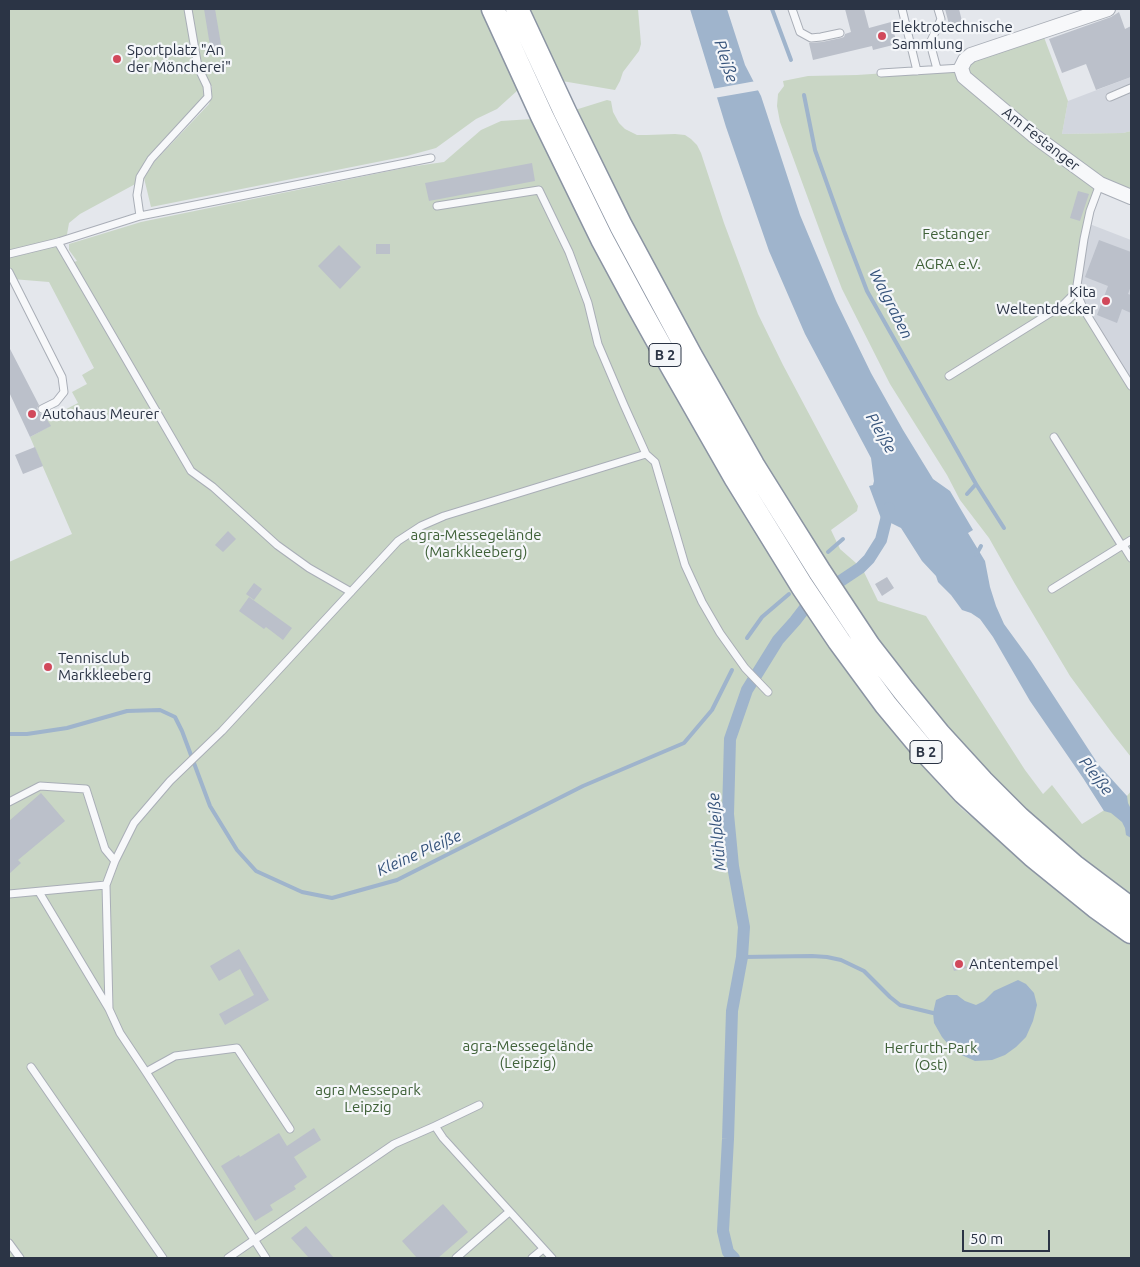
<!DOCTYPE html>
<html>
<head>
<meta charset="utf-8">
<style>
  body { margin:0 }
  #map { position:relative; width:1140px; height:1267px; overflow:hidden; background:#e4e7ec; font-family:Ubuntu,sans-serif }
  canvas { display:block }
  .frame { position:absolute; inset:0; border:10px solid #2b3445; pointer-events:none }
  .scale { position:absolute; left:962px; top:1230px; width:88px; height:22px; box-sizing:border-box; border:2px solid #2b3445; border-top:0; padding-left:6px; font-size:15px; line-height:18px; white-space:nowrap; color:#2b3445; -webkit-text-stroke:4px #f4f6f9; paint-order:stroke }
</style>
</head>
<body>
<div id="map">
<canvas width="1140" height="1267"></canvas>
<div class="frame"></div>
<div class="scale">50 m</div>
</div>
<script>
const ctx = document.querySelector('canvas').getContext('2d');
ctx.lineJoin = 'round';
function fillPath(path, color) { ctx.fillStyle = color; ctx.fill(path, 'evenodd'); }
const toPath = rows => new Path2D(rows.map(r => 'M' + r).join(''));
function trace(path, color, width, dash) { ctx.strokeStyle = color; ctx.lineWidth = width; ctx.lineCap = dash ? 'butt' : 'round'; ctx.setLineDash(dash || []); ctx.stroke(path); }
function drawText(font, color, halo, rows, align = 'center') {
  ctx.font = font + ' Ubuntu,sans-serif'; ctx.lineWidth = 4.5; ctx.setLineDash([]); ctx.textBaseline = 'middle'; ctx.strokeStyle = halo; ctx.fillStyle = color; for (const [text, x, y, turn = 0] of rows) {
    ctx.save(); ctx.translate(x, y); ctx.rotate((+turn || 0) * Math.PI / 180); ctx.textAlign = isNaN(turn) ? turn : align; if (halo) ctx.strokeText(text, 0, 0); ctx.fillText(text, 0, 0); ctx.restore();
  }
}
const built = toPath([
  [1131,77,1131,131,1123,133,1062,134,1068,101],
  [1087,223,1131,240,1131,386,1076,292]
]);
const green = toPath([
  [9,9,483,9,518,90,497,109,476,119,436,148,407,156,151,207,144,178,154,162,209,104,212,95,212,86,207,86,208,97,151,159,139,182,80,214,69,223,66,240,58,242,71,263,77,261,69,250,69,244,141,222,409,167,444,162,481,130,501,121,532,119,824,639,891,730,934,779,962,809,999,839,1026,809,972,755,936,714,907,677,874,633,791,508,690,335,639,239,575,110,607,100,611,101,613,112,619,123,625,129,637,135,647,135,675,134,685,135,691,139,697,145,701,153,724,223,758,314,783,365,858,506,857,511,831,530,840,549,856,563,864,572,878,601,926,616,1025,770,1043,794,1052,785,1082,824,1127,796,1131,791,1131,1258,9,1258,9,562,72,534,30,437,50,426,47,419,78,403,72,392,87,384,82,375,94,368,49,282,12,279,9,272],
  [528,9,638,9,641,44,639,51,623,72,620,81,615,90,562,81],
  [1042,32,1068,101,1062,134,1123,133,1131,131,1131,197,1101,184,1090,211,1076,292,1131,386,1131,757,1112,733,1070,676,1015,584,989,538,960,500,947,475,890,384,842,289,824,242,780,122,777,106,778,94,784,86,783,81,808,76,857,75,961,68,965,60]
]);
const water = toPath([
  [690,9,727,9,745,65,761,96,800,215,836,301,871,373,903,430,933,479,950,491,973,530,968,533,985,561,990,587,996,606,1004,624,1031,661,1098,764,1127,796,1128,803,1131,809,1131,838,1126,835,1125,828,1122,822,1111,813,1104,811,1083,778,1030,701,993,637,980,619,971,613,962,610,951,595,938,582,936,576,922,561,901,528,891,523,889,526,881,524,882,521,869,486,873,485,874,481,871,458,805,334,769,251,726,127],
  [1018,980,1026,984,1034,993,1037,1005,1033,1021,1026,1037,1016,1047,1005,1055,992,1060,975,1061,955,1052,942,1037,934,1023,933,1013,936,1000,947,995,957,995,965,1001,976,1005,984,1001,994,991]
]);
const pier = toPath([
  [756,81,760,90,714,98,712,89]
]);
const stream = toPath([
  [772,9,791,60],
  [804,95,815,150,844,231,867,291,976,484,967,494],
  [976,484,1004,528],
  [828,552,843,539],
  [976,555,981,546],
  [747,638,762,617,789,594],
  [9,734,27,734,67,728,127,711,160,710,175,717,182,731,210,806,237,850,256,871,302,892,332,898,397,880,583,786,684,743,712,710,732,670],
  [742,957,812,956,827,957,841,960,864,971,890,997,900,1005,933,1013]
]);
const canal = toPath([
  [734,1258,728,1252,723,1231,728,1139,732,1011,742,957,744,927,733,866,728,814,730,739,747,690,778,640,795,621,805,608,839,582,860,568,869,559,881,540,889,508]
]);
const building = toPath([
  [204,9,215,9,222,50,211,52],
  [845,9,864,9,869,28,891,22,897,44,873,50,872,46,813,60,809,43,822,42,841,38,844,37,845,34,851,32],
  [945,9,959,9,963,25,950,28],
  [1119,12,1125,29,1131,26,1131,77,1096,90,1086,64,1062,73,1049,39,1111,17],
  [532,163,535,181,429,201,425,183],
  [1078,191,1089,194,1080,221,1070,218],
  [1099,240,1131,252,1131,286,1128,294,1131,295,1131,313,1122,309,1117,323,1097,315,1108,286,1085,277],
  [376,244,390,244,390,254,376,254],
  [339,245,361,267,340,289,318,266],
  [9,347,39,405,37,408,38,412,41,414,44,414,51,426,30,437,9,392],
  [35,447,43,466,23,474,15,455],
  [228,531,236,539,223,552,215,545],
  [887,577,894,588,882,596,875,584],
  [254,583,262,589,254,600,246,594],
  [249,597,292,628,283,640,266,627,264,629,239,611],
  [41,793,65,821,18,860,21,863,9,874,9,821],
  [239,949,269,1000,225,1025,219,1014,254,995,240,969,219,981,210,966],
  [956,959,960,959,964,962,967,968,954,971,952,965,953,962],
  [314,1128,321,1140,294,1157,307,1177,294,1186,296,1189,270,1205,273,1210,255,1221,221,1166,239,1155,240,1157,279,1133,287,1146],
  [443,1204,468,1232,438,1258,417,1258,402,1241],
  [306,1226,334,1258,309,1258,291,1238]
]);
const service = toPath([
  [792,9,800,32,811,38,821,37,840,33],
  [902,9,917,71],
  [937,69,930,43,941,19,938,9],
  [881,73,961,68],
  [1110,97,1131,88],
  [1100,184,1090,211,1084,239,1076,292,1084,310,1131,386],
  [437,206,539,190,569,252,588,303,598,344,624,405,646,454,655,462,685,565,702,602,720,633,745,668,768,692],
  [140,216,137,195,140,177,151,159,208,97,207,86,198,67,188,9],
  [58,242,191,471,213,487,277,545,309,568,351,592],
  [9,254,58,242,140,216,431,158],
  [9,272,62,377,64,392,56,402,42,409],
  [949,376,1063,305,1076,292],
  [1054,437,1122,546],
  [1123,545,1131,558],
  [1052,589,1131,540],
  [9,802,40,786,86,789,105,849,115,861],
  [39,892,109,1009,120,1033,146,1072,266,1258],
  [9,894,106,885],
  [109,1009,106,885,115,861,134,823,170,781,222,731,398,541,421,526,444,516,646,454],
  [31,1067,163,1258],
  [146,1072,175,1056,237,1048,290,1129],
  [435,1126,479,1105],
  [9,1243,20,1258],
  [228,1258,394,1144,435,1126,443,1138,552,1258],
  [456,1258,509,1212],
  [532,1258,543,1249]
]);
const minor = toPath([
  [1108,9,971,55,965,60,961,68,964,77,1033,135,1100,184,1131,197]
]);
const trunk = toPath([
  [493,9,542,116,602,239,637,304,672,367,736,479,802,586,839,641,886,705,921,747,964,793,1033,856,1096,907,1131,932],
  [517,9,565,112,621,226,691,356,753,465,788,521,820,572,869,646,904,691,939,734,982,781,1019,818,1074,866,1131,909]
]);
const markers = [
  [882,36,5,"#d1495b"],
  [117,59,5,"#d1495b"],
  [1106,301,5,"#d1495b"],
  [32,414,5,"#d1495b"],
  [48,667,5,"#d1495b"],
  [959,964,5,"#d1495b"]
];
const shields = [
  [665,355,32],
  [926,752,32]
];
const shieldNames = [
  ["B 2",665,355],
  ["B 2",926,752]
];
const poiNames = [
  ["Elektrotechnische",892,27],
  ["Sammlung",892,44],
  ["Sportplatz \"An",127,50],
  ["der Möncherei\"",127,67],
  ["Kita",1096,292,"right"],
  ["Weltentdecker",1096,309,"right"],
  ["Autohaus Meurer",42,414],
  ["Tennisclub",58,658],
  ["Markkleeberg",58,675],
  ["Antentempel",969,964]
];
const streetNames = [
  ["Am Festanger",1041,139,38]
];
const parkNames = [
  ["Festanger",956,234],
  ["AGRA e.V.",948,264],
  ["agra-Messegelände",476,535],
  ["(Markkleeberg)",476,552],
  ["agra-Messegelände",528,1046],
  ["(Leipzig)",528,1063],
  ["Herfurth-Park",931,1048],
  ["(Ost)",931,1065],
  ["agra Messepark",368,1090],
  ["Leipzig",368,1107]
];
const waterNames = [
  ["Pleiße",726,61,72],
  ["Walgraben",891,304,63],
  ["Pleiße",881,433,60],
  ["Pleiße",1096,776,52],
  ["Mühlpleiße",717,832,-95],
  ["Kleine Pleiße",419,853,-24]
];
fillPath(built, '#d2d6de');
fillPath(green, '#c9d6c5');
fillPath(water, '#9fb4cc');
fillPath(pier, '#e4e7ec');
trace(stream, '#9fb4cc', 4);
trace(canal, '#9fb4cc', 12);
fillPath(building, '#bbc0ca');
trace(service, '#a9aeb7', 9);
trace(minor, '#a9aeb7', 16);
trace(trunk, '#8b94a3', 25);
trace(service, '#f7f8fa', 7);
trace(minor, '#f7f8fa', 14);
trace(trunk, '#fff', 22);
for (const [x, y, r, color] of markers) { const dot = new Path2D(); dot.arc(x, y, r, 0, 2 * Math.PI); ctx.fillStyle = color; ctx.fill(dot); trace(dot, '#f4f6f9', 2); }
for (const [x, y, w] of shields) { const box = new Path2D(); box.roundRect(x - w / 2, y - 11.5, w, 23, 4); ctx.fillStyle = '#f4f6f9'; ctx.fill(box); trace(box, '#2b3445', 1); }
drawText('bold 14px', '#2b3445', null, shieldNames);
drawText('15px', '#2b3445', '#f4f6f9', poiNames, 'left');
drawText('15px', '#2b3445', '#f4f6f9', streetNames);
drawText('15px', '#3f6138', '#f4f6f9', parkNames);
drawText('italic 16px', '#34527a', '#f4f6f9', waterNames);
</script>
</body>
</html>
